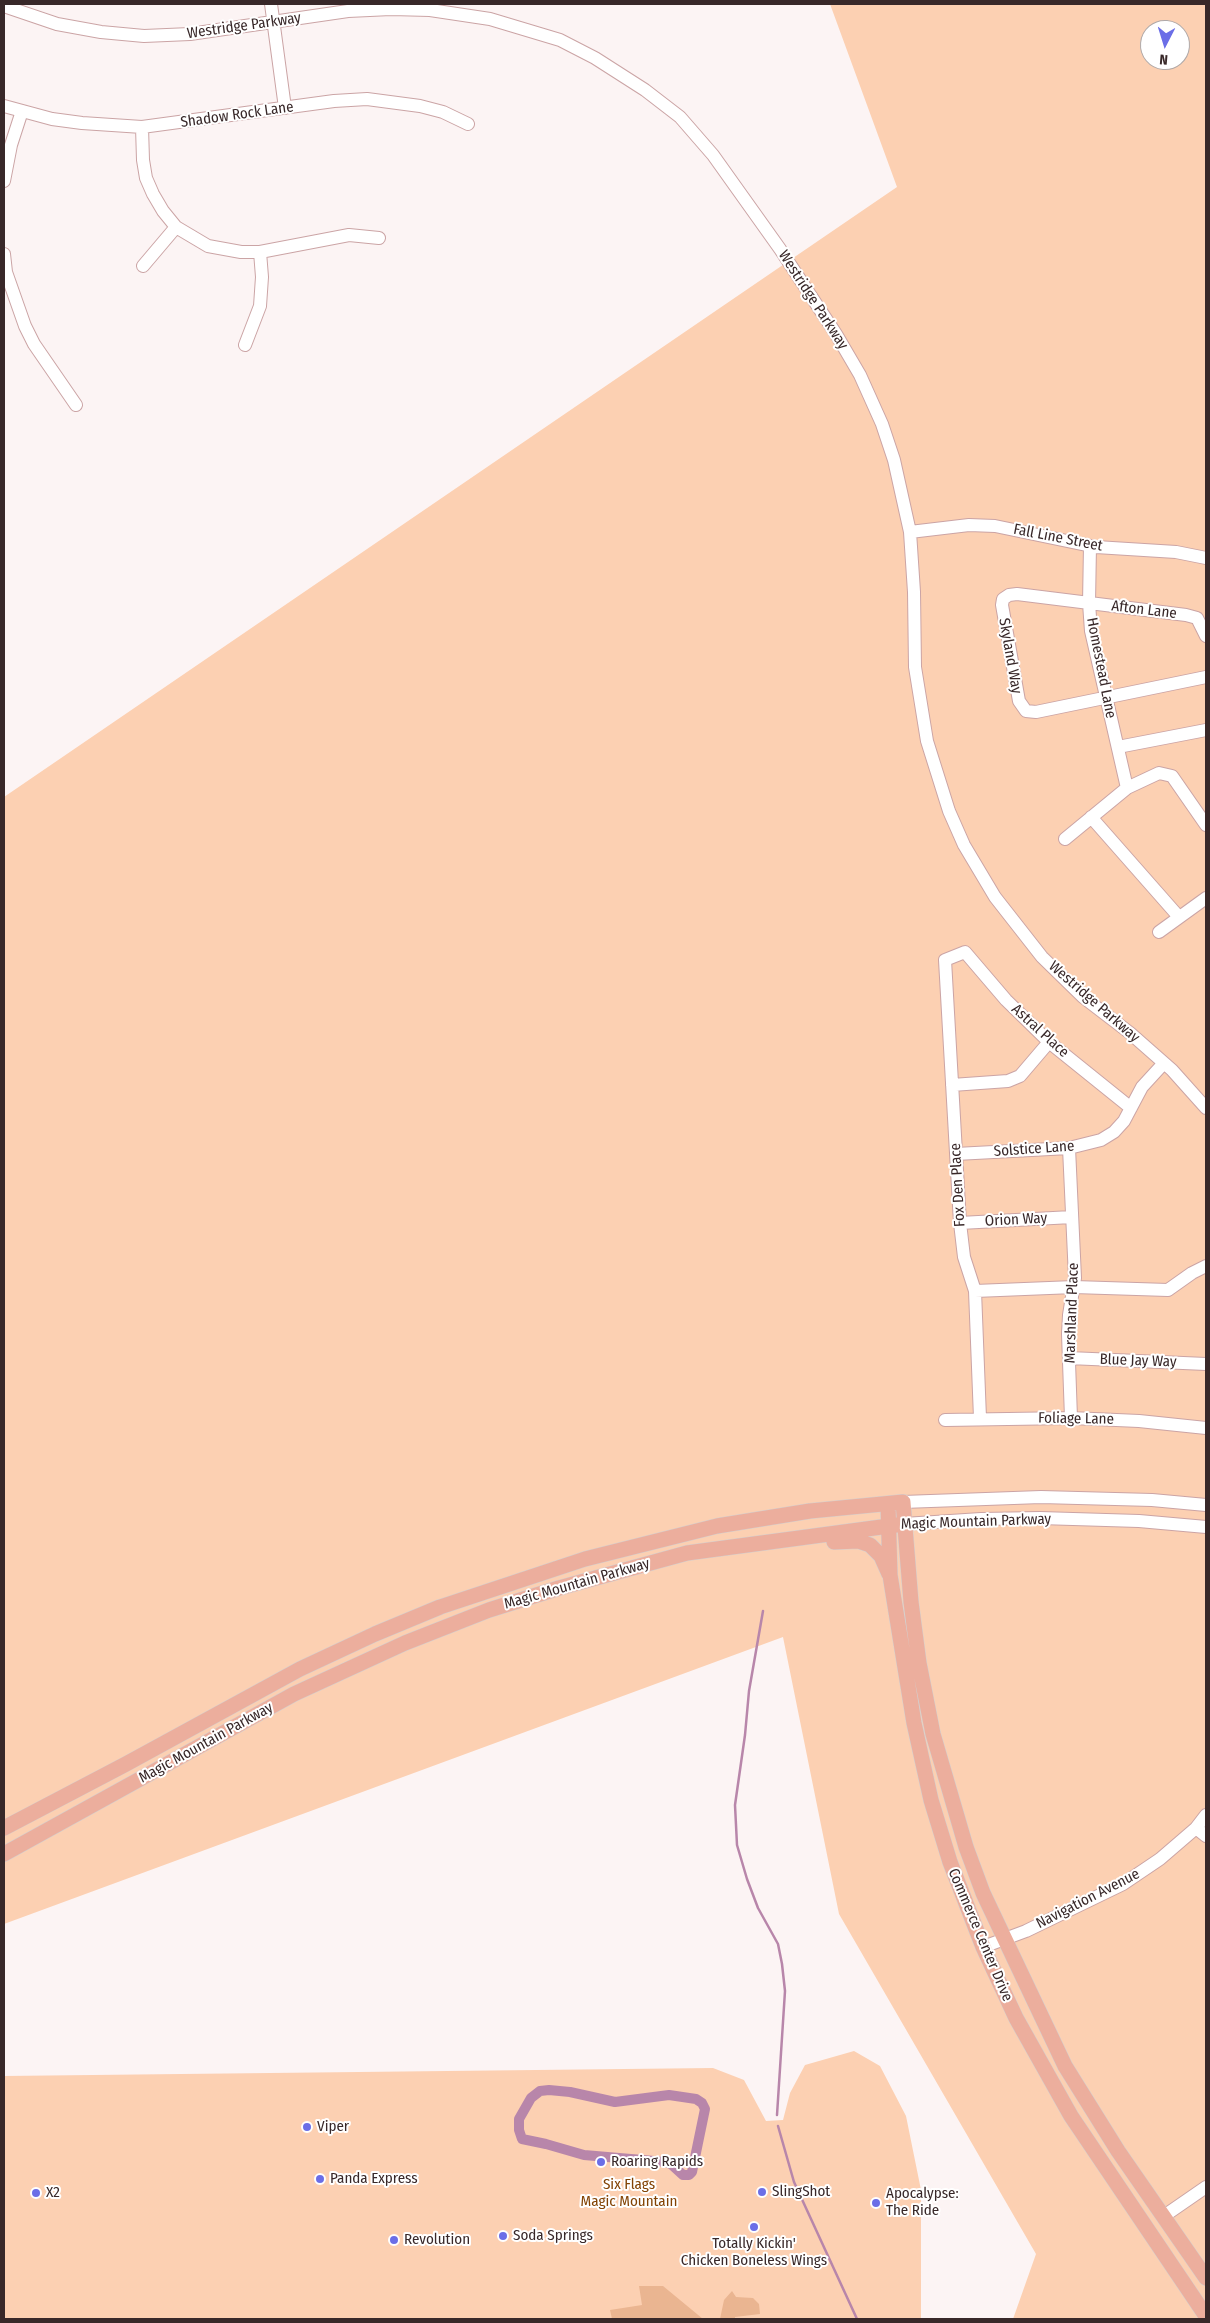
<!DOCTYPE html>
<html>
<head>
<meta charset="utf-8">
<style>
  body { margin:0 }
  #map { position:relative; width:1210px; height:2323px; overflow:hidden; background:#fcf4f4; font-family:"Fira Sans Condensed",sans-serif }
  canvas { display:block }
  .frame { position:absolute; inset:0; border:5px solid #382829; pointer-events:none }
  .north { position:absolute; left:1140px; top:20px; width:50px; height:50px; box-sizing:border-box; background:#fff; border:1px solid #afa9a9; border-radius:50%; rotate:185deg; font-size:14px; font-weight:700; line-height:20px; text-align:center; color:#382829 }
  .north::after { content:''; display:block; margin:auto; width:18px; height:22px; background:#6b6ee7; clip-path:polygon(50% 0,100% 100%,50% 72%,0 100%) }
</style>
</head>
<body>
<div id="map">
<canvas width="1210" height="2323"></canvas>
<div class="frame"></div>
<div class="north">N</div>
</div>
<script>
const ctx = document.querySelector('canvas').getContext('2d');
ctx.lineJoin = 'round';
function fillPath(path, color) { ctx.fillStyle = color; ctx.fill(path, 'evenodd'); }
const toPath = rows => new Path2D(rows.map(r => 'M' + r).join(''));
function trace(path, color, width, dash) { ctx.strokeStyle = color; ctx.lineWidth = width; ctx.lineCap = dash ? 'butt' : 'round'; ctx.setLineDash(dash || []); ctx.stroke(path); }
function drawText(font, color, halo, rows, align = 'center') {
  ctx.font = font + ' "Fira Sans Condensed",sans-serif'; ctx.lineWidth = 4; ctx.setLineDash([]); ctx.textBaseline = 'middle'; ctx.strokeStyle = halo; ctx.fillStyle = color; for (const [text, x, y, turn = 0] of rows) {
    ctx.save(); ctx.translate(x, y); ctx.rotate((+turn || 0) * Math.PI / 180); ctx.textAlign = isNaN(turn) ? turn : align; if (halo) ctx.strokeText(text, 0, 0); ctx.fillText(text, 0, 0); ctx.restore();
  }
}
const green = toPath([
  [830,4,1206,4,1206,2319,1013,2319,1036,2254,839,1914,783,1637,4,1924,4,797,897,187],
  [1150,30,1180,30,1180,60,1150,60],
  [854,2051,880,2066,906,2116,921,2190,921,2319,4,2319,4,2076,713,2068,744,2080,766,2121,783,2120,790,2093,805,2065]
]);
const forest = toPath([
  [639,2286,663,2286,703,2319,612,2319,610,2310,642,2305],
  [732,2291,736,2297,753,2298,759,2304,760,2314,735,2317,735,2319,720,2319,724,2300]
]);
const stream = toPath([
  [763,1611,749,1691,745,1735,735,1805,737,1845,747,1879,758,1908,778,1944,782,1964,785,1991,777,2115],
  [778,2126,794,2182,857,2319]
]);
const canal = toPath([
  [549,2090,570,2092,615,2102,669,2095,696,2099,702,2103,705,2109,692,2172,689,2175,683,2175,671,2164,666,2162,584,2155,546,2144,522,2139,519,2130,519,2119,531,2098,540,2091,549,2090]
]);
const minor = toPath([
  [271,4,285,108],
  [4,6,57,24,101,32,144,36,190,34,348,11,391,9,430,10,490,19,560,40,595,58,645,90,680,117,713,155,780,249,836,334,860,375,882,424,894,460,910,532,914,592,915,667,927,741,949,811,964,845,995,897,1042,957,1083,997,1130,1033,1172,1070,1206,1108],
  [4,106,52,119,82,123,142,127,334,101,367,99,420,106,443,112,468,124],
  [142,127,143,160,146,178,153,194,163,211,176,227,208,246,241,252,260,252,349,235,379,238],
  [4,181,11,145,22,111],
  [4,254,6,272,25,326,34,344,76,405],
  [143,266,176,227],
  [245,345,260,306,262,277,260,252],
  [910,532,969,525,995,526,1096,547,1176,552,1206,558],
  [1090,546,1089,603,1091,631,1127,788],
  [1206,636,1197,618,1186,615,1017,594,1009,595,1003,599,1002,605,1019,701,1026,711,1036,712,1206,677],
  [1118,747,1206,730],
  [1091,817,1179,917],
  [1065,839,1127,788,1159,773,1172,776,1206,825],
  [1159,932,1206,898],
  [952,1085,1008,1081,1020,1076,1049,1042],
  [1069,1148,1075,1278,1069,1315,1068,1334,1071,1418],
  [956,1154,1069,1148,1101,1140,1114,1132,1124,1121,1142,1087,1164,1063],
  [960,1223,1072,1217],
  [975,1291,1074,1287,1168,1290,1192,1273,1206,1266],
  [1069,1358,1206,1364],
  [980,1418,975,1291,964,1257,960,1223,945,960,965,952,1006,1000,1049,1042,1131,1108],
  [945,1420,1071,1418,1139,1421,1206,1428],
  [903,1502,1041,1497,1152,1500,1206,1505],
  [904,1524,981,1519,1040,1518,1139,1521,1206,1527],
  [1196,1828,1206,1836],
  [983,1947,1026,1931,1123,1884,1160,1859,1196,1828,1206,1815],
  [1164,2216,1206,2187]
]);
const major = toPath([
  [888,1504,890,1575,914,1723,931,1800,950,1862,983,1947,1016,2018,1071,2116,1206,2316],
  [834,1542,858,1541,870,1545,881,1556,889,1574],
  [4,1828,126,1764,300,1669,375,1634,440,1607,585,1559,717,1526,810,1511,903,1502,911,1602,919,1663,933,1734,966,1847,983,1893,1065,2066,1118,2151,1206,2278],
  [4,1854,294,1694,405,1643,489,1610,559,1588,687,1553,904,1524]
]);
const markers = [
  [307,2127,5,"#6b6ee7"],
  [601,2162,5,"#6b6ee7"],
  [320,2179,5,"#6b6ee7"],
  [762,2192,5,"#6b6ee7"],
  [36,2193,5,"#6b6ee7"],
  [876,2203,5,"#6b6ee7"],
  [754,2227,5,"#6b6ee7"],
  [503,2236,5,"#6b6ee7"],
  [394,2240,5,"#6b6ee7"]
];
const streetNames = [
  ["Westridge Parkway",244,26,-8],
  ["Shadow Rock Lane",237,115,-8],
  ["Westridge Parkway",813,300,57],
  ["Fall Line Street",1058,538,11],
  ["Afton Lane",1144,610,7],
  ["Skyland Way",1010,656,80],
  ["Homestead Lane",1101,668,79],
  ["Westridge Parkway",1094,1002,41],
  ["Astral Place",1040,1031,42],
  ["Solstice Lane",1034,1149,-4],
  ["Fox Den Place",958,1185,-93],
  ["Orion Way",1016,1220,-3],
  ["Marshland Place",1072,1313,-88],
  ["Blue Jay Way",1138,1361,2],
  ["Foliage Lane",1076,1419,1],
  ["Magic Mountain Parkway",976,1522,-2],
  ["Magic Mountain Parkway",577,1584,-16],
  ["Magic Mountain Parkway",206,1743,-29],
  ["Navigation Avenue",1088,1899,-27],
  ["Commerce Center Drive",980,1935,67]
];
const poiNames = [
  ["Viper",317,2127],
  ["Roaring Rapids",611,2162],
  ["Panda Express",330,2179],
  ["SlingShot",772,2192],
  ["X2",46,2193],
  ["Apocalypse:",886,2194],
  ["The Ride",886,2211],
  ["Soda Springs",513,2236],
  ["Revolution",404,2240],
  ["Totally Kickin'",754,2244,"center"],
  ["Chicken Boneless Wings",754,2261,"center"]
];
const parkNames = [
  ["Six Flags",629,2185],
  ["Magic Mountain",629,2202]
];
fillPath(green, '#fcd0b2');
fillPath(forest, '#eab591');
trace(stream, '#b886aa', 2.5);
trace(canal, '#b886aa', 10);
trace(minor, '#cba4a5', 14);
trace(major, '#d3d0d0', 16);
trace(minor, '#fff', 12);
trace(major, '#ecae9d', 15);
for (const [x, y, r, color] of markers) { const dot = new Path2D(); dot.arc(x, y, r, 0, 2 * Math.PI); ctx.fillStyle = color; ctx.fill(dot); trace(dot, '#fff', 2); }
drawText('15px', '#382829', '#fff', streetNames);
drawText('15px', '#382829', '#fff', poiNames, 'left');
drawText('15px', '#824304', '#fff', parkNames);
</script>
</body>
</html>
